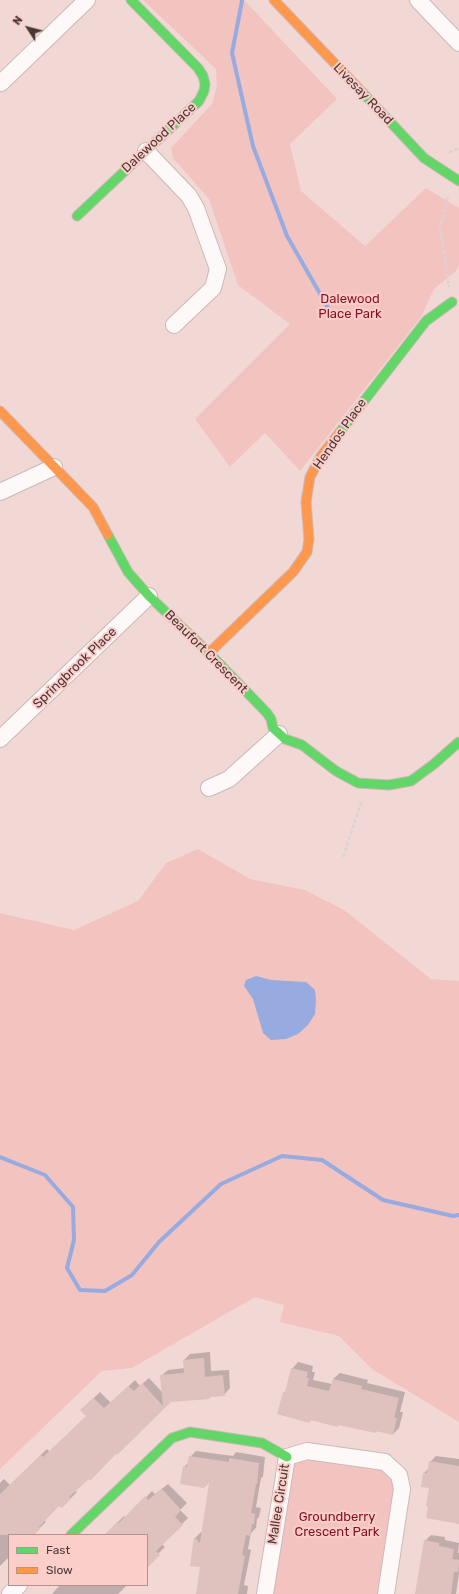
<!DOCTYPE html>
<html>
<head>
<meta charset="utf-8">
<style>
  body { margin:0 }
  #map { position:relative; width:459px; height:1594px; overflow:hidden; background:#f1d8d5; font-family:Rubik,sans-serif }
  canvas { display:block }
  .legend { position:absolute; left:8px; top:1534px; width:140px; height:52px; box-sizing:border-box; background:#fcceca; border:1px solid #b4928f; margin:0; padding:5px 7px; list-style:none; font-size:12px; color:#493736 }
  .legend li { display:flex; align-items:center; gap:8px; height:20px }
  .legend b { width:20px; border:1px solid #b4928f }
  .north { position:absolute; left:8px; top:8px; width:40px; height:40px; -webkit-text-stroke:3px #fcceca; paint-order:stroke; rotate:306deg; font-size:11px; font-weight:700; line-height:16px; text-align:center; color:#493736 }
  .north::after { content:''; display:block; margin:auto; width:14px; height:18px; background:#493736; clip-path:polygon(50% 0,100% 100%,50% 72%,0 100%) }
</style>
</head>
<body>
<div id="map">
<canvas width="459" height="1594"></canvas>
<ul class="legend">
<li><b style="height:5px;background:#63d668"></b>Fast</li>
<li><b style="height:5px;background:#ff974d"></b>Slow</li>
</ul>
<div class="north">N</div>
</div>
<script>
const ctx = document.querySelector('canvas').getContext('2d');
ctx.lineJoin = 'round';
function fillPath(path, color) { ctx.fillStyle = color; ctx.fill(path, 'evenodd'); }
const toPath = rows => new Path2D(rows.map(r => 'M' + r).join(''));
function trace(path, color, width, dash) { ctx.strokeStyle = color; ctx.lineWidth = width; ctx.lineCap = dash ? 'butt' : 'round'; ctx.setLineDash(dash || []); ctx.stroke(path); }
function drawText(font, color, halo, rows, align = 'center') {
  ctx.font = font + ' Rubik,sans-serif'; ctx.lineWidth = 4; ctx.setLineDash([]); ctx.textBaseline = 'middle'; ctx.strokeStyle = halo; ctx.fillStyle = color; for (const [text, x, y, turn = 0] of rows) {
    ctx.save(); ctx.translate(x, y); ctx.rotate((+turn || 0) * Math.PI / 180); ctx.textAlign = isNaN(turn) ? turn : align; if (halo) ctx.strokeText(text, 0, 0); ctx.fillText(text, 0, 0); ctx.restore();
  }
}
const green = toPath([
  [143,0,244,0,337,99,290,144,301,191,365,246,426,188,459,208,459,264,456,271,434,289,421,317,300,471,265,433,230,467,195,419,290,324,238,285,209,199,173,158,171,148,212,104,217,86,216,69],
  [198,849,250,879,305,890,344,910,431,979,459,981,459,1422,372,1369,339,1336,280,1322,284,1305,255,1297,132,1368,102,1371,0,1469,0,913,74,930,138,901,166,863],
  [306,1457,383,1470,393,1479,395,1485,380,1594,271,1594,292,1468,296,1462]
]);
const water = toPath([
  [256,976,271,980,306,982,315,990,316,1000,315,1014,308,1025,298,1034,286,1039,271,1040,263,1033,253,999,244,986,246,980]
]);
const shadow = toPath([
  [210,1352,211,1371,229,1370,230,1388,224,1395,212,1396,209,1398,170,1401,75,1491,77,1492,62,1507,59,1505,44,1520,46,1522,32,1535,9,1535,9,1554,8,1556,9,1557,0,1566,0,1483,4,1479,10,1485,47,1449,50,1452,87,1416,81,1410,100,1392,111,1403,135,1380,140,1386,149,1378,163,1393,161,1376,168,1370,185,1368,184,1360,190,1354],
  [298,1362,313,1366,312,1372,315,1372,313,1380,332,1384,333,1379,340,1373,368,1380,367,1383,405,1392,400,1412,403,1412,399,1428,393,1434,378,1430,376,1432,339,1424,337,1426,312,1419,309,1422,284,1393,287,1389,292,1369],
  [196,1451,233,1456,236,1452,265,1457,263,1477,261,1478,256,1507,261,1508,259,1517,257,1519,256,1528,251,1533,248,1549,251,1550,244,1585,248,1586,247,1594,197,1594,201,1567,191,1565,195,1538,201,1532,202,1533,211,1480,184,1467,189,1462,190,1457],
  [436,1456,459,1459,459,1523,430,1488,424,1473,429,1468,430,1462],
  [168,1484,187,1503,180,1510,188,1518,162,1544,165,1547,147,1565,147,1535,112,1535,109,1531,124,1516,126,1518,152,1491,155,1494],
  [431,1535,445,1537,445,1540,459,1543,458,1553,459,1553,459,1573,456,1594,416,1594,425,1541],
  [60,1585,127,1585,118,1594,52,1594]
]);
const stream = toPath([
  [242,1,232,53,253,146,287,236,331,313],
  [0,1157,45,1175,73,1207,74,1240,67,1268,80,1290,105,1291,132,1275,159,1242,221,1184,282,1156,322,1160,383,1200,453,1216,459,1215]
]);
const building = toPath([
  [204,1358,205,1377,223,1375,225,1396,210,1397,210,1399,171,1402,117,1455,116,1454,90,1481,89,1479,69,1497,71,1499,62,1508,59,1506,39,1527,40,1529,34,1535,0,1535,0,1494,41,1455,43,1457,86,1416,80,1410,93,1398,104,1408,128,1386,134,1391,142,1383,163,1406,160,1375,184,1373,183,1360],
  [291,1368,308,1372,306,1378,309,1378,307,1386,329,1391,333,1379,362,1386,361,1389,399,1398,394,1418,397,1418,393,1435,376,1431,376,1433,338,1425,338,1427,310,1420,309,1423,277,1414,283,1392,285,1393],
  [189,1456,229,1462,229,1458,259,1463,257,1484,256,1484,251,1513,255,1514,254,1524,252,1524,250,1536,246,1535,242,1555,245,1556,238,1594,196,1594,200,1567,190,1566,194,1537,200,1543,209,1483,204,1488,180,1484,183,1466,187,1467],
  [429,1461,459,1466,459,1524,426,1518,428,1507,426,1506,429,1488,421,1487,423,1473,427,1473],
  [162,1489,181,1510,175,1517,183,1525,156,1551,160,1555,147,1568,147,1535,104,1535,117,1522,119,1523,145,1496,148,1500],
  [424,1540,439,1543,439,1546,454,1549,452,1559,459,1560,459,1564,458,1572,454,1572,451,1594,415,1594]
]);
const path = toPath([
  [449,153,459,148],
  [448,197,440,227,449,287],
  [343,857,362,800]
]);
const street = toPath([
  [418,0,459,43],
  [1,83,87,0],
  [146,151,189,196,196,208,218,269,213,288,174,325],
  [0,492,54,467],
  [0,739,149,596],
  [209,788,229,779,279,734],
  [10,1594,19,1585],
  [265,1594,287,1457,307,1451,385,1462,399,1475,402,1489,386,1594]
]);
const fast = toPath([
  [362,92,424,158,459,181],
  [77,216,199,101,204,91,205,84,203,76,198,68,131,0],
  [340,432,426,321,452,302],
  [108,535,128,572,149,596,209,653,267,713,271,719,273,728,285,739,302,745,336,771,358,783,389,785,411,781,434,764,459,742],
  [71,1535,172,1438,190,1432,262,1443,287,1457]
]);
const slow = toPath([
  [274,0,362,92],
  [0,411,93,507,108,535],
  [209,653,293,572,307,552,309,539,306,502,310,477,321,456,340,432]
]);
const streetNames = [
  ["Livesay Road",363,94,46],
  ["Dalewood Place",159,138,-43],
  ["Hendos Place",340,434,-55],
  ["Beaufort Crescent",206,652,45],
  ["Springbrook Place",75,668,-44],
  ["Mallee Circuit",279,1504,-81]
];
const parkNames = [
  ["Dalewood",350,299],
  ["Place Park",350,314],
  ["Groundberry",337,1517],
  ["Crescent Park",337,1532]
];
fillPath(green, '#f3c3c0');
fillPath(water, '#97abe0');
fillPath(shadow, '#0003');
trace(stream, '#97abe0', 4);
fillPath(building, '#dfc1be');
trace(street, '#ccb8b7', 18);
trace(fast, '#ccb8b7', 11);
trace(slow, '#ccb8b7', 11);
trace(path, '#dbd4d3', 2.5, [4, 2]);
trace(street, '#fdf9f9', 16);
trace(fast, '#63d668', 9);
trace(slow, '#ff974d', 9);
drawText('13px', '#493736', '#fcceca', streetNames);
drawText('13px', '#870f1d', '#fcceca', parkNames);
</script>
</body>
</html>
